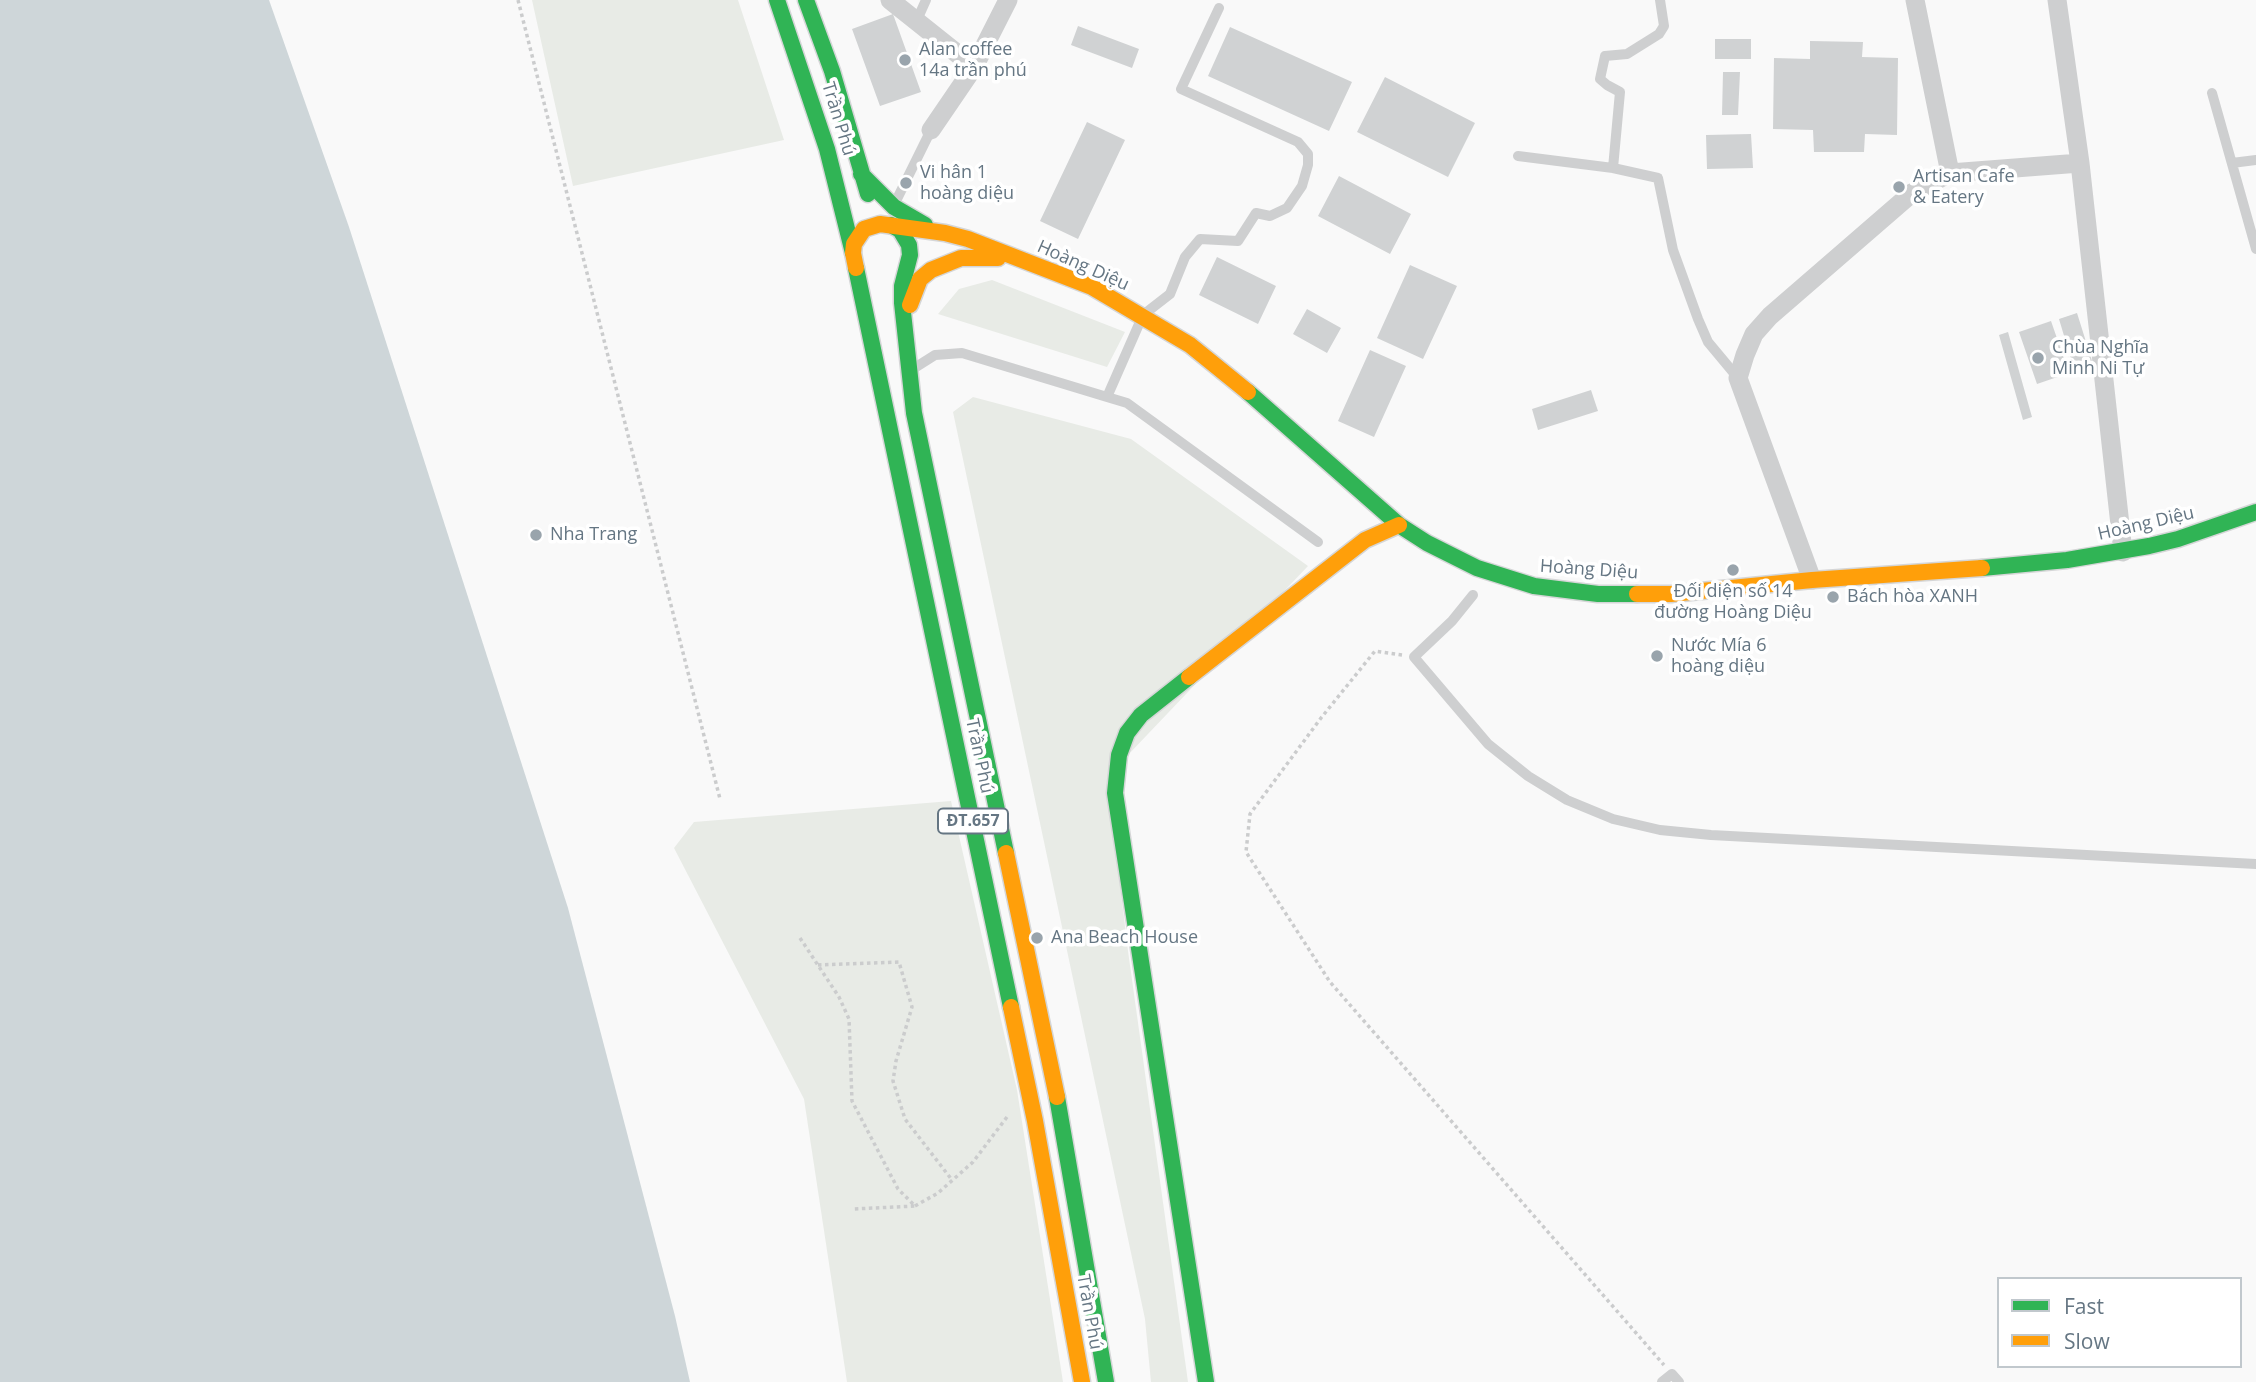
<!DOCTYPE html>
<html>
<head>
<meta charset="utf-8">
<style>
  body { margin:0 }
  #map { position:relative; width:2256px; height:1382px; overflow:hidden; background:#f9f9f9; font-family:"Open Sans",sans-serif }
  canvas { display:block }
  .legend { position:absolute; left:1997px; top:1277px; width:245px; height:91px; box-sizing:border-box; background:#fff; border:2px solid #c1c8cd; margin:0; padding:9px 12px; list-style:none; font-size:21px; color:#657683 }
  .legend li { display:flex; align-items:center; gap:14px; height:35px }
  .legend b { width:35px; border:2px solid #c1c8cd }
</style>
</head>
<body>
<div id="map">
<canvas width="2256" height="1382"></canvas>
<ul class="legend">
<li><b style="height:9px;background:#30b455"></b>Fast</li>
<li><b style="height:9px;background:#ff9f0a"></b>Slow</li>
</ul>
</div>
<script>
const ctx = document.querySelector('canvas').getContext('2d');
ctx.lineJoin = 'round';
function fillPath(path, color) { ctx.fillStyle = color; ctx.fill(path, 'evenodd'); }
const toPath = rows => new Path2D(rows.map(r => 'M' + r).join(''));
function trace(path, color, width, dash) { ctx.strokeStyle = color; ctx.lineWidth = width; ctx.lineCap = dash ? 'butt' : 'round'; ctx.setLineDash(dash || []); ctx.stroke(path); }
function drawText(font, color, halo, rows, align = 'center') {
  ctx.font = font + ' "Open Sans",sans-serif'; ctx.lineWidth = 7; ctx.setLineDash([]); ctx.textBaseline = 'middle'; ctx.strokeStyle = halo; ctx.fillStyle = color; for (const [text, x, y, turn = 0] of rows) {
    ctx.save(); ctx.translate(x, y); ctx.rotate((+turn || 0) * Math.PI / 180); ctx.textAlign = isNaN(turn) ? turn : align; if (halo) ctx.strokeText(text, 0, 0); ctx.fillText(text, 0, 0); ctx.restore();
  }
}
const green = toPath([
  [532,0,738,0,784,140,573,186],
  [992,280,1125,332,1107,367,938,314,959,289],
  [973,397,1131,439,1308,566,1107,777,1128,951,1188,1382,1151,1382,1145,1319,953,412],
  [951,801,1017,1090,1063,1382,847,1382,804,1099,674,848,694,822]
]);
const water = toPath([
  [0,0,269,0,349,227,568,908,675,1316,690,1382,0,1382]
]);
const building = toPath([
  [893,14,921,92,880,106,852,29],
  [1078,26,1139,49,1132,68,1071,45],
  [1230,27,1352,82,1329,131,1208,76],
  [1715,39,1751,39,1751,59,1715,59],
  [1810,41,1863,42,1862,57,1898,58,1897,135,1865,134,1864,152,1814,152,1813,130,1773,129,1774,58,1810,59],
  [1723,72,1740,72,1738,115,1722,115],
  [1385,77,1475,123,1448,177,1357,132],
  [1087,122,1125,140,1078,239,1040,221],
  [1751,134,1753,168,1707,169,1706,135],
  [1339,176,1411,214,1390,254,1318,216],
  [1217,257,1276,286,1258,324,1199,295],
  [1410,265,1457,286,1423,359,1377,338],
  [1307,309,1341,328,1327,353,1293,334],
  [2077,313,2093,364,2074,369,2059,319],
  [2051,321,2069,373,2037,384,2019,332],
  [2008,332,2032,417,2023,420,1999,335],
  [1370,350,1406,366,1374,437,1338,421],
  [1591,390,1598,411,1538,430,1532,409]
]);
const path = toPath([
  [518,0,720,799],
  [1402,655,1375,651,1321,718,1250,814,1246,852,1330,982,1664,1365],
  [800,938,839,997,849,1019,852,1101,898,1189,915,1206,854,1209],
  [818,965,899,962,912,1007,896,1061,893,1081,905,1119,952,1180],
  [915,1206,938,1193,973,1162,1007,1117]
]);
const lane = toPath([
  [917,20,926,0],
  [2212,93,2256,249],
  [1518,156,1613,168,1658,178,1673,250,1698,319,1708,342,1738,378],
  [2232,163,2256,160],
  [1613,168,1620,92,1607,85,1600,79,1605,56,1627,54,1659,34,1664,26,1660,0],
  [895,203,931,130],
  [916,367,935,355,962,353,1107,397,1143,315,1170,294,1185,257,1200,239,1238,241,1256,213,1270,216,1287,208,1302,186,1308,165,1308,154,1298,142,1181,89,1219,8],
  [1107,397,1127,403,1318,542],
  [1473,595,1452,621,1414,657,1488,744,1528,776,1567,800,1613,819,1660,830,1711,835,2256,864],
  [1662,1382,1672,1374,1679,1382]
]);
const street = toPath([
  [890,0,974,67],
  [1915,0,1950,173,2080,163,2123,552],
  [2057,0,2080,163],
  [931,130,974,67,1008,0],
  [1812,580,1738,378,1745,355,1754,334,1770,316,1912,193,1950,173]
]);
const fast = toPath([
  [777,0,827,149,853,253],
  [806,0,832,71,868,194],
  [861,174,894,207,925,225],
  [891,225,900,230,909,245,910,255,902,286,902,303,914,413,1006,853],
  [856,268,1011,1007],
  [1248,392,1399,525,1427,543,1477,568,1534,586,1598,594,1637,594],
  [1982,568,2067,560,2149,546,2178,539,2256,512],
  [1189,677,1141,715,1127,733,1119,755,1115,793,1206,1382],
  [1057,1097,1106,1382]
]);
const slow = toPath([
  [856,268,853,253,854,244,864,229,880,224,945,233,968,239,1092,287,1190,345,1248,392],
  [910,305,920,279,931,270,961,258,998,258],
  [1637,594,1671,594,1812,580,1982,568],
  [1189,677,1365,540,1399,525],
  [1006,853,1057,1097],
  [1011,1007,1035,1121,1082,1382]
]);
const markers = [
  [905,60,7,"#99a4ac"],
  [906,183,7,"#99a4ac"],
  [1899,187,7,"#99a4ac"],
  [2038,358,7,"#99a4ac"],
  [536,535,7,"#99a4ac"],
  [1733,570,7,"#99a4ac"],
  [1833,597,7,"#99a4ac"],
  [1657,656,7,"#99a4ac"],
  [1037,938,7,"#99a4ac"]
];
const shields = [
  [973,821,70]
];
const shieldNames = [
  ["ĐT.657",973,821]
];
const poiNames = [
  ["Alan coffee",919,50],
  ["14a trần phú",919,71],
  ["Vi hân 1",920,173],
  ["hoàng diệu",920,194],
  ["Artisan Cafe",1913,177],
  ["& Eatery",1913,198],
  ["Chùa Nghĩa",2052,348],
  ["Minh Ni Tự",2052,369],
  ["Nha Trang",550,535],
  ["Đối diện số 14",1733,592,"center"],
  ["đường Hoàng Diệu",1733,613,"center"],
  ["Bách hòa XANH",1847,597],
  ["Nước Mía 6",1671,646],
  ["hoàng diệu",1671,667],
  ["Ana Beach House",1051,938]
];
const streetNames = [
  ["Trần Phú",838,119,73],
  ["Hoàng Diệu",1083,266,24],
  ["Hoàng Diệu",2146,524,-13],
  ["Hoàng Diệu",1589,570,4],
  ["Trần Phú",979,756,78],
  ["Trần Phú",1089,1312,80]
];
fillPath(green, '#e8ebe6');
fillPath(water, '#ced6d9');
fillPath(building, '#d0d2d3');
trace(fast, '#d5d6d7', 19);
trace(slow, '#d5d6d7', 19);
trace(path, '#cbcccd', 3.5, [3.5, 3.5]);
trace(lane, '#cecfd0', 10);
trace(street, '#cecfd0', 19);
trace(fast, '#30b455', 16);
trace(slow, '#ff9f0a', 16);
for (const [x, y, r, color] of markers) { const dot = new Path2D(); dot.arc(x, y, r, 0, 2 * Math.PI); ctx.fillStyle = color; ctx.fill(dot); trace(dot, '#fff', 2.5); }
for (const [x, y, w] of shields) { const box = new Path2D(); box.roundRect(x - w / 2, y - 12.5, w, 25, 5); ctx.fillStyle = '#fff'; ctx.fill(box); trace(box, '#657683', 2); }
drawText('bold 16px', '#657683', null, shieldNames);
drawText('18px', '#657683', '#fff', poiNames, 'left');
drawText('18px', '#657683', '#fff', streetNames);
</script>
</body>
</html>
